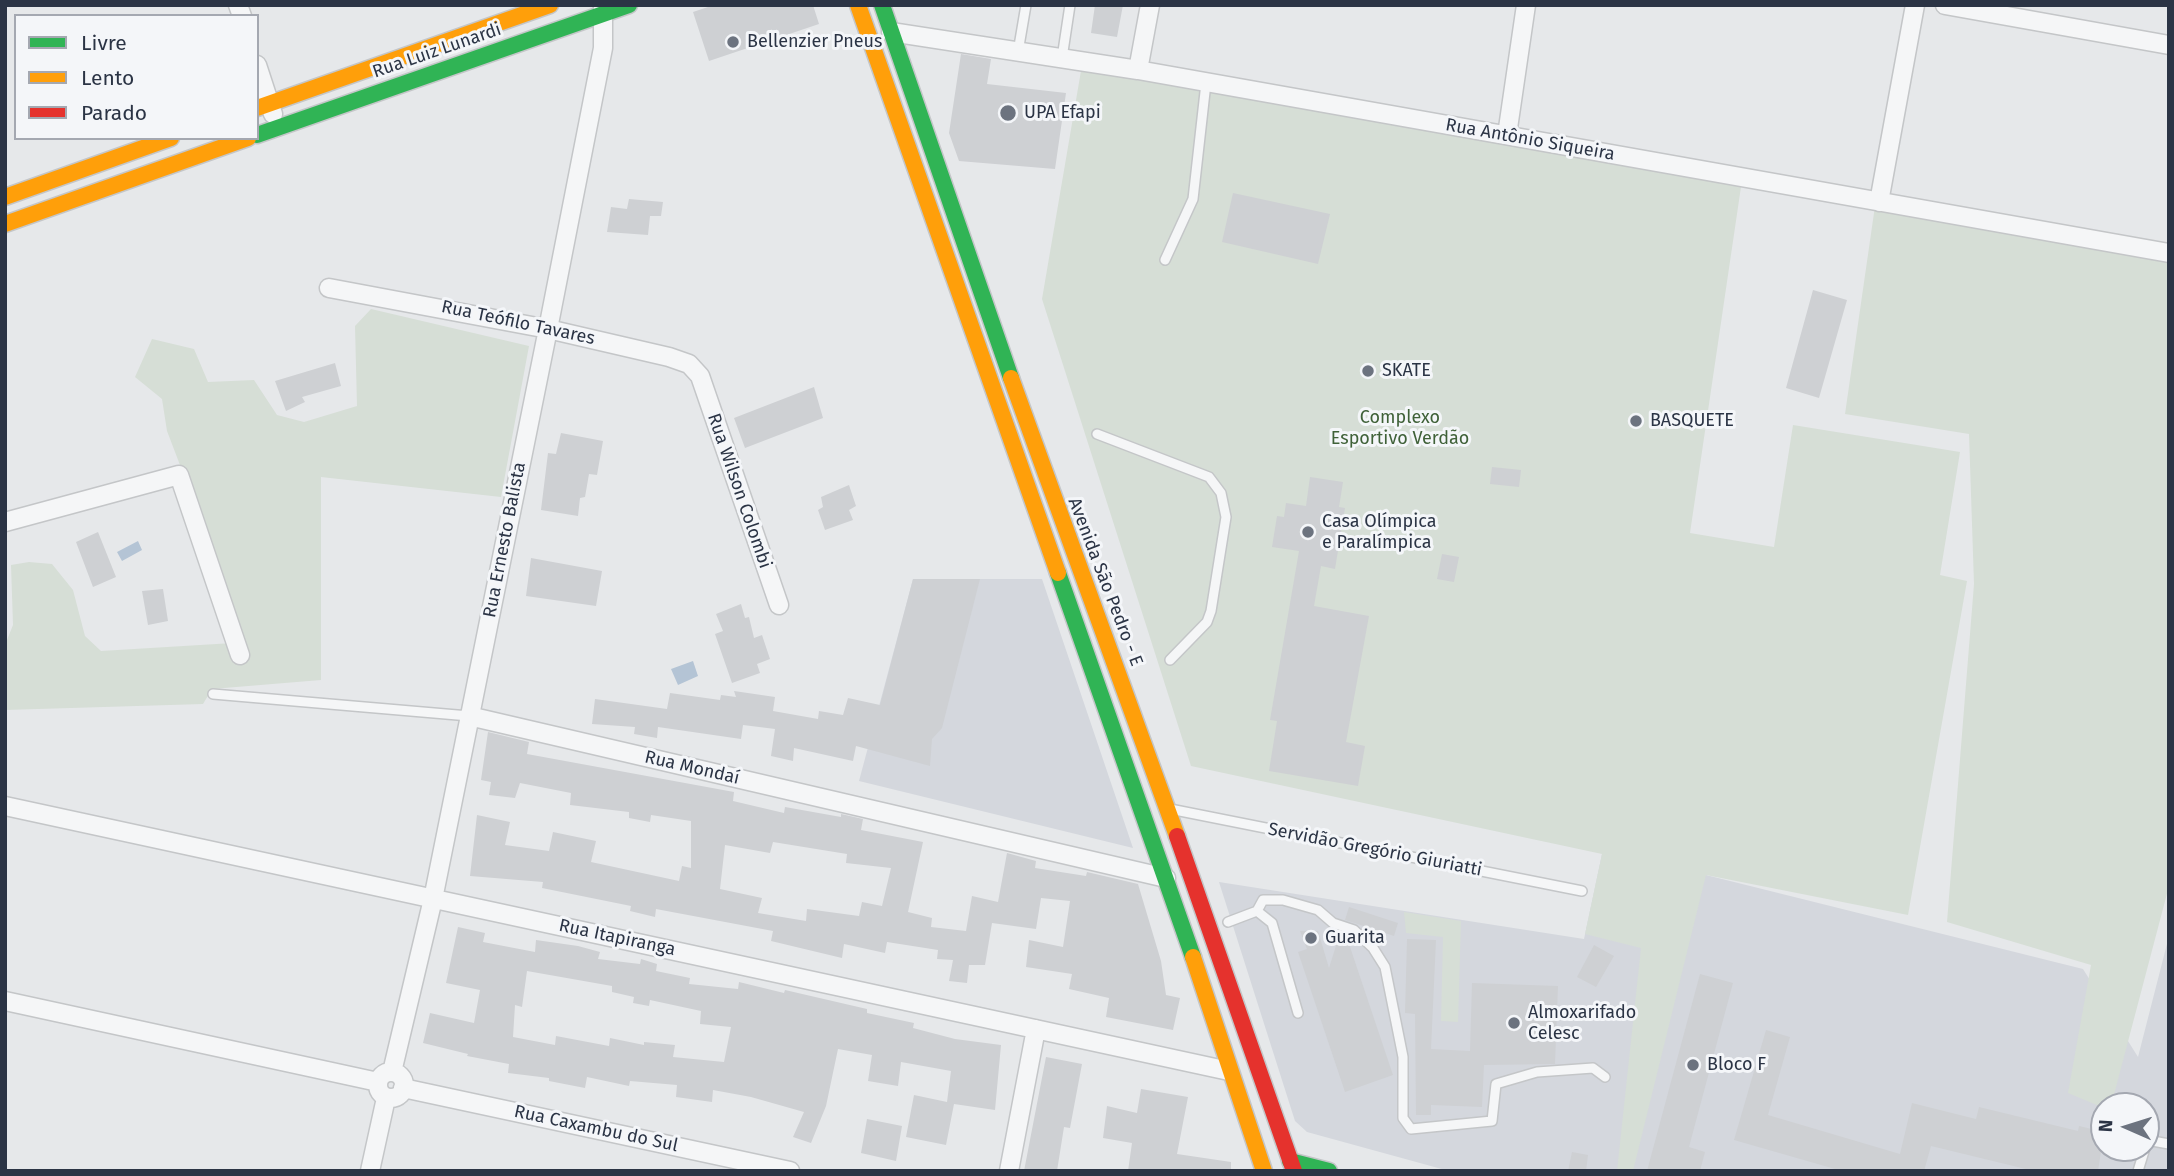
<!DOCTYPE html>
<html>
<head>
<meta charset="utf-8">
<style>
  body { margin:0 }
  #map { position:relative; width:2174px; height:1176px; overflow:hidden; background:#e6e8ea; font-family:"Fira Sans",sans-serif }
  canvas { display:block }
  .frame { position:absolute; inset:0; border:7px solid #2b3445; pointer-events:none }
  .legend { position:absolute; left:14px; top:14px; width:245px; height:126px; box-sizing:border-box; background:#f4f6f9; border:2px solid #a4a8b1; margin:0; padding:9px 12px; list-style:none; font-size:21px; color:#2b3445 }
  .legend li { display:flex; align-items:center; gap:14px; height:35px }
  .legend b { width:35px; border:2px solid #a4a8b1 }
  .north { position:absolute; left:2090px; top:1092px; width:70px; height:70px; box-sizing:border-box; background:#f4f6f9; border:2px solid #a4a8b1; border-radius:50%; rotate:273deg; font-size:19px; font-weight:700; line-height:28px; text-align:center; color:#2b3445 }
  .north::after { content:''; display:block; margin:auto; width:24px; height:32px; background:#6c737f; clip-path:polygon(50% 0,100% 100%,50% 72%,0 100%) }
</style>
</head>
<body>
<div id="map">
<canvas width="2174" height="1176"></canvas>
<div class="frame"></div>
<ul class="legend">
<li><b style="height:9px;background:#30b455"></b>Livre</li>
<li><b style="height:9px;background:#ff9f0a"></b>Lento</li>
<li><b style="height:9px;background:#e5322d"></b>Parado</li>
</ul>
<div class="north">N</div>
</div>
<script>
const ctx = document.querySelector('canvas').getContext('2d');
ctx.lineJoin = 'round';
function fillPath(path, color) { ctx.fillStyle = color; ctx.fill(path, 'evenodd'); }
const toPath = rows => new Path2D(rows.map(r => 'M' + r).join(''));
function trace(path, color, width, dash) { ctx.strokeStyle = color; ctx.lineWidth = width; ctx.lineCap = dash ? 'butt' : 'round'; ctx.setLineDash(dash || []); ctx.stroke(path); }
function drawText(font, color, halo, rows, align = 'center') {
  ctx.font = font + ' "Fira Sans",sans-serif'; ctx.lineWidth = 6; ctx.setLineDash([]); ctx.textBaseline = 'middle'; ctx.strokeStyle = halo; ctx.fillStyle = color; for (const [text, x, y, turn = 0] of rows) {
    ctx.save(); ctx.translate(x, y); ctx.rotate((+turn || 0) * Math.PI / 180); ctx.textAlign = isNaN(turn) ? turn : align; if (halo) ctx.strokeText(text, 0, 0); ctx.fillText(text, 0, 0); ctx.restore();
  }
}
const built = toPath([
  [913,579,1042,579,1133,848,859,781],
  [1602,854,1706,875,2083,969,2138,1057,2169,936,2169,1171,1449,1171,1307,1132,1295,1121,1219,882,1584,939],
  [2104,1106,2146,1106,2146,1148,2104,1148]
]);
const green = toPath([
  [1082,65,1742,180,1690,533,1774,547,1793,425,1960,452,1940,575,1967,581,1908,915,1706,875,1633,1171,1617,1171,1641,948,1585,934,1602,854,1191,766,1042,299],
  [1875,206,2169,260,2169,886,2111,1106,2104,1108,2068,1093,2091,965,1947,922,1974,584,1969,434,1845,414],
  [371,309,529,346,501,497,321,477,321,680,212,689,203,704,5,710,5,645,13,625,11,565,29,562,52,564,73,590,85,636,101,651,233,643,236,612,167,431,162,399,135,377,152,339,194,349,208,382,254,380,277,415,304,422,357,406,355,326],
  [1404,912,1461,921,1458,1022,1441,1021,1443,937,1406,933]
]);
const water = toPath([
  [138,541,142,550,122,561,117,552],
  [693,661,698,676,678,685,671,669]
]);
const building = toPath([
  [714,5,813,5,819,24,709,61,693,12],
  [1095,5,1123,5,1117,37,1091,33],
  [961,54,991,59,987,84,1066,93,1055,169,959,161,949,133],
  [1233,193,1330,214,1318,264,1222,242],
  [629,199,663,202,661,216,650,216,648,235,607,232,611,207,627,209],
  [1813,290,1847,300,1819,398,1786,388],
  [335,363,341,386,302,397,305,402,286,411,275,381],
  [814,387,823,418,745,448,734,418],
  [561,433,603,441,597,475,589,474,585,497,580,498,578,516,541,510,548,453,556,454],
  [1492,467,1521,470,1519,487,1490,484],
  [1310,477,1343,482,1339,507,1345,508,1335,569,1321,566,1314,606,1369,616,1346,742,1365,746,1358,786,1269,771,1277,721,1270,720,1299,551,1272,547,1277,516,1284,517,1286,503,1306,506],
  [849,485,856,506,849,510,853,520,825,530,818,510,823,507,821,497],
  [98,532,116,577,93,587,76,542],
  [1442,554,1459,557,1454,582,1437,579],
  [531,558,602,571,596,606,526,596],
  [913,579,980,579,942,728,932,739,930,766,856,746,853,761,794,748,793,761,771,756,775,729,743,725,741,739,658,727,657,738,634,734,635,727,592,724,595,699,667,709,670,693,720,700,721,695,736,697,734,691,775,697,773,711,818,719,819,711,843,715,848,698,880,705],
  [163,589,168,621,148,625,142,591],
  [741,604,745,618,749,617,754,638,762,635,770,659,757,664,760,673,732,683,715,634,723,631,716,614],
  [488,732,529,742,527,754,734,792,733,801,784,813,785,807,841,817,841,814,863,819,861,830,923,842,908,912,932,918,931,927,966,931,972,896,998,902,1007,853,1036,861,1035,868,1086,876,1087,872,1138,884,1161,961,1166,995,1180,998,1173,1030,1106,1017,1109,998,1069,989,1072,974,1026,967,1029,940,1063,947,1070,901,1041,898,1036,929,992,923,985,965,969,965,967,983,949,981,953,960,937,959,938,950,887,942,885,953,844,944,842,958,771,941,773,931,656,909,655,917,630,911,631,906,542,888,543,882,470,876,477,815,510,822,505,845,549,851,553,832,596,841,591,862,679,881,682,866,691,868,691,821,651,815,650,822,629,818,629,812,570,805,571,793,520,783,515,798,489,795,491,782,481,780],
  [773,842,847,854,846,863,891,868,882,906,862,902,859,916,807,909,806,921,758,913,762,898,720,889,725,845,770,853],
  [1349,907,1398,923,1394,936,1345,920],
  [458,927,485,933,483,942,535,952,536,940,578,946,600,952,598,959,640,964,641,959,657,964,656,971,690,978,689,984,738,989,739,982,784,993,785,990,867,1009,867,1013,914,1023,913,1028,955,1039,1001,1045,995,1110,954,1104,946,1145,906,1137,914,1095,947,1102,951,1071,901,1062,898,1086,868,1081,872,1055,838,1049,826,1106,811,1143,793,1137,804,1112,751,1097,713,1090,712,1102,676,1097,677,1085,630,1081,629,1086,587,1077,585,1088,549,1081,549,1078,508,1073,509,1064,467,1056,468,1054,423,1043,430,1013,474,1023,480,990,446,983],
  [527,971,612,986,612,992,634,997,633,1003,649,1006,650,1000,701,1011,700,1024,731,1027,724,1062,673,1057,675,1045,644,1042,644,1045,610,1038,609,1046,556,1036,555,1045,513,1037,515,1005,522,1007],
  [1300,931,1318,931,1329,968,1340,933,1346,935,1393,1075,1345,1092,1298,952,1307,949],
  [1407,939,1436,940,1431,1049,1470,1051,1472,983,1558,986,1555,1064,1484,1065,1482,1107,1431,1105,1431,1115,1416,1115,1415,1014,1405,1013],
  [1594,945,1614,956,1596,987,1577,977],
  [1700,974,1733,983,1689,1147,1705,1152,1700,1171,1647,1171],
  [1766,1030,1790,1037,1768,1115,1900,1154,1912,1103,1976,1119,1979,1107,2078,1131,2079,1126,2104,1132,2098,1171,2034,1171,1931,1146,1924,1171,1842,1171,1734,1140],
  [1046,1057,1082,1064,1070,1128,1064,1127,1057,1171,1024,1171],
  [1141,1089,1188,1097,1177,1154,1231,1162,1231,1171,1128,1171,1132,1143,1103,1138,1107,1106,1137,1113],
  [867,1119,902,1126,896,1161,861,1153],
  [1572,1152,1588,1155,1586,1171,1568,1171]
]);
const lane = toPath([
  [1018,52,1026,5],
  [1062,58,1070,5],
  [1165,260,1193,199,1206,83],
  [1097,434,1209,477,1221,493,1226,517,1211,611,1207,622,1170,660],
  [213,694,469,716],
  [1170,809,1582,891],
  [1257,911,1272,923,1298,1013],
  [1228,922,1257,911,1263,900,1283,900,1318,910,1333,923,1354,930,1373,948,1385,967,1403,1057,1403,1118,1411,1129,1492,1121,1496,1084,1537,1072,1593,1068,1605,1077],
  [2146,1143,2147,1140,2169,1144],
  [2138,1171,2145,1148]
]);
const street = toPath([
  [238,5,242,16],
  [1945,5,2169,45],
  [891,32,1138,70,2169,253],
  [257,65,273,114],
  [1138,70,1150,5],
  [1507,135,1526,5],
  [1879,202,1915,5],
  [329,288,548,329,669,357,689,364,700,376,779,605],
  [5,522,179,475,240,655],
  [469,716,1166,878],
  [5,806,1229,1071],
  [5,1001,378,1082],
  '378 1085a13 13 0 1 1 26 0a13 13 0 1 1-26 0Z',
  [392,1072,433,899,548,329,603,48,603,6],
  [403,1088,790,1171],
  [370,1171,386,1098],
  [1009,1171,1036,1029]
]);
const fast = toPath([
  [882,5,1011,378],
  [257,135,629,5],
  [1058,573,1193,957],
  [1290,1161,1329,1171]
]);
const slow = toPath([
  [858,5,1058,573],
  [257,108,550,5],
  [5,197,171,138],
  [5,224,248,138],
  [1011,378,1177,836],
  [1193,957,1264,1171]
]);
const jam = toPath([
  [1177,836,1294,1171]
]);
const markers = [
  [733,42,7,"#6c737f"],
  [1008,113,9,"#6c737f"],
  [1368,371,7,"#6c737f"],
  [1636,421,7,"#6c737f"],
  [1308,532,7,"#6c737f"],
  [1311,938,7,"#6c737f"],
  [1514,1023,7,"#6c737f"],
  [1693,1065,7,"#6c737f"]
];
const poiNames = [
  ["Bellenzier Pneus",747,42],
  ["UPA Efapi",1024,113],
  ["SKATE",1382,371],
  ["BASQUETE",1650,421],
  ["Casa Olímpica",1322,522],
  ["e Paralímpica",1322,543],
  ["Guarita",1325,938],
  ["Almoxarifado",1528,1013],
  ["Celesc",1528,1034],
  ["Bloco F",1707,1065]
];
const streetNames = [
  ["Rua Luiz Lunardi",437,51,-19],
  ["Rua Antônio Siqueira",1530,140,10],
  ["Rua Teófilo Tavares",518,323,12],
  ["Rua Wilson Colombi",739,491,71],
  ["Rua Ernesto Balista",505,540,-79],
  ["Avenida São Pedro - E",1105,582,69],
  ["Rua Mondaí",692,768,13],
  ["Servidão Gregório Giuriatti",1375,850,11],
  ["Rua Itapiranga",617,938,12],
  ["Rua Caxambu do Sul",596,1129,12]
];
const parkNames = [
  ["Complexo",1400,418],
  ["Esportivo Verdão",1400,439]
];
fillPath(built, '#d4d7dd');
fillPath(green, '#d6ded6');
fillPath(water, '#b4c4d5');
fillPath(building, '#ced0d3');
trace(lane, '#c4c6c8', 12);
trace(street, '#c4c6c8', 21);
trace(fast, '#c4c6c8', 19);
trace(slow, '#c4c6c8', 19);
trace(jam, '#c4c6c8', 19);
trace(lane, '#f5f6f7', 9);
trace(street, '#f5f6f7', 18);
trace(fast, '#30b455', 16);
trace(slow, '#ff9f0a', 16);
trace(jam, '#e5322d', 16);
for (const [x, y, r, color] of markers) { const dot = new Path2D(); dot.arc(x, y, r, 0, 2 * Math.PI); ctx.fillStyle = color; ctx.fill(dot); trace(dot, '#f4f6f9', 2.5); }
drawText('18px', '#2b3445', '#f4f6f9', poiNames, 'left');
drawText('18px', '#2b3445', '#f4f6f9', streetNames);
drawText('18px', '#3f6138', '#f4f6f9', parkNames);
</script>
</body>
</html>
